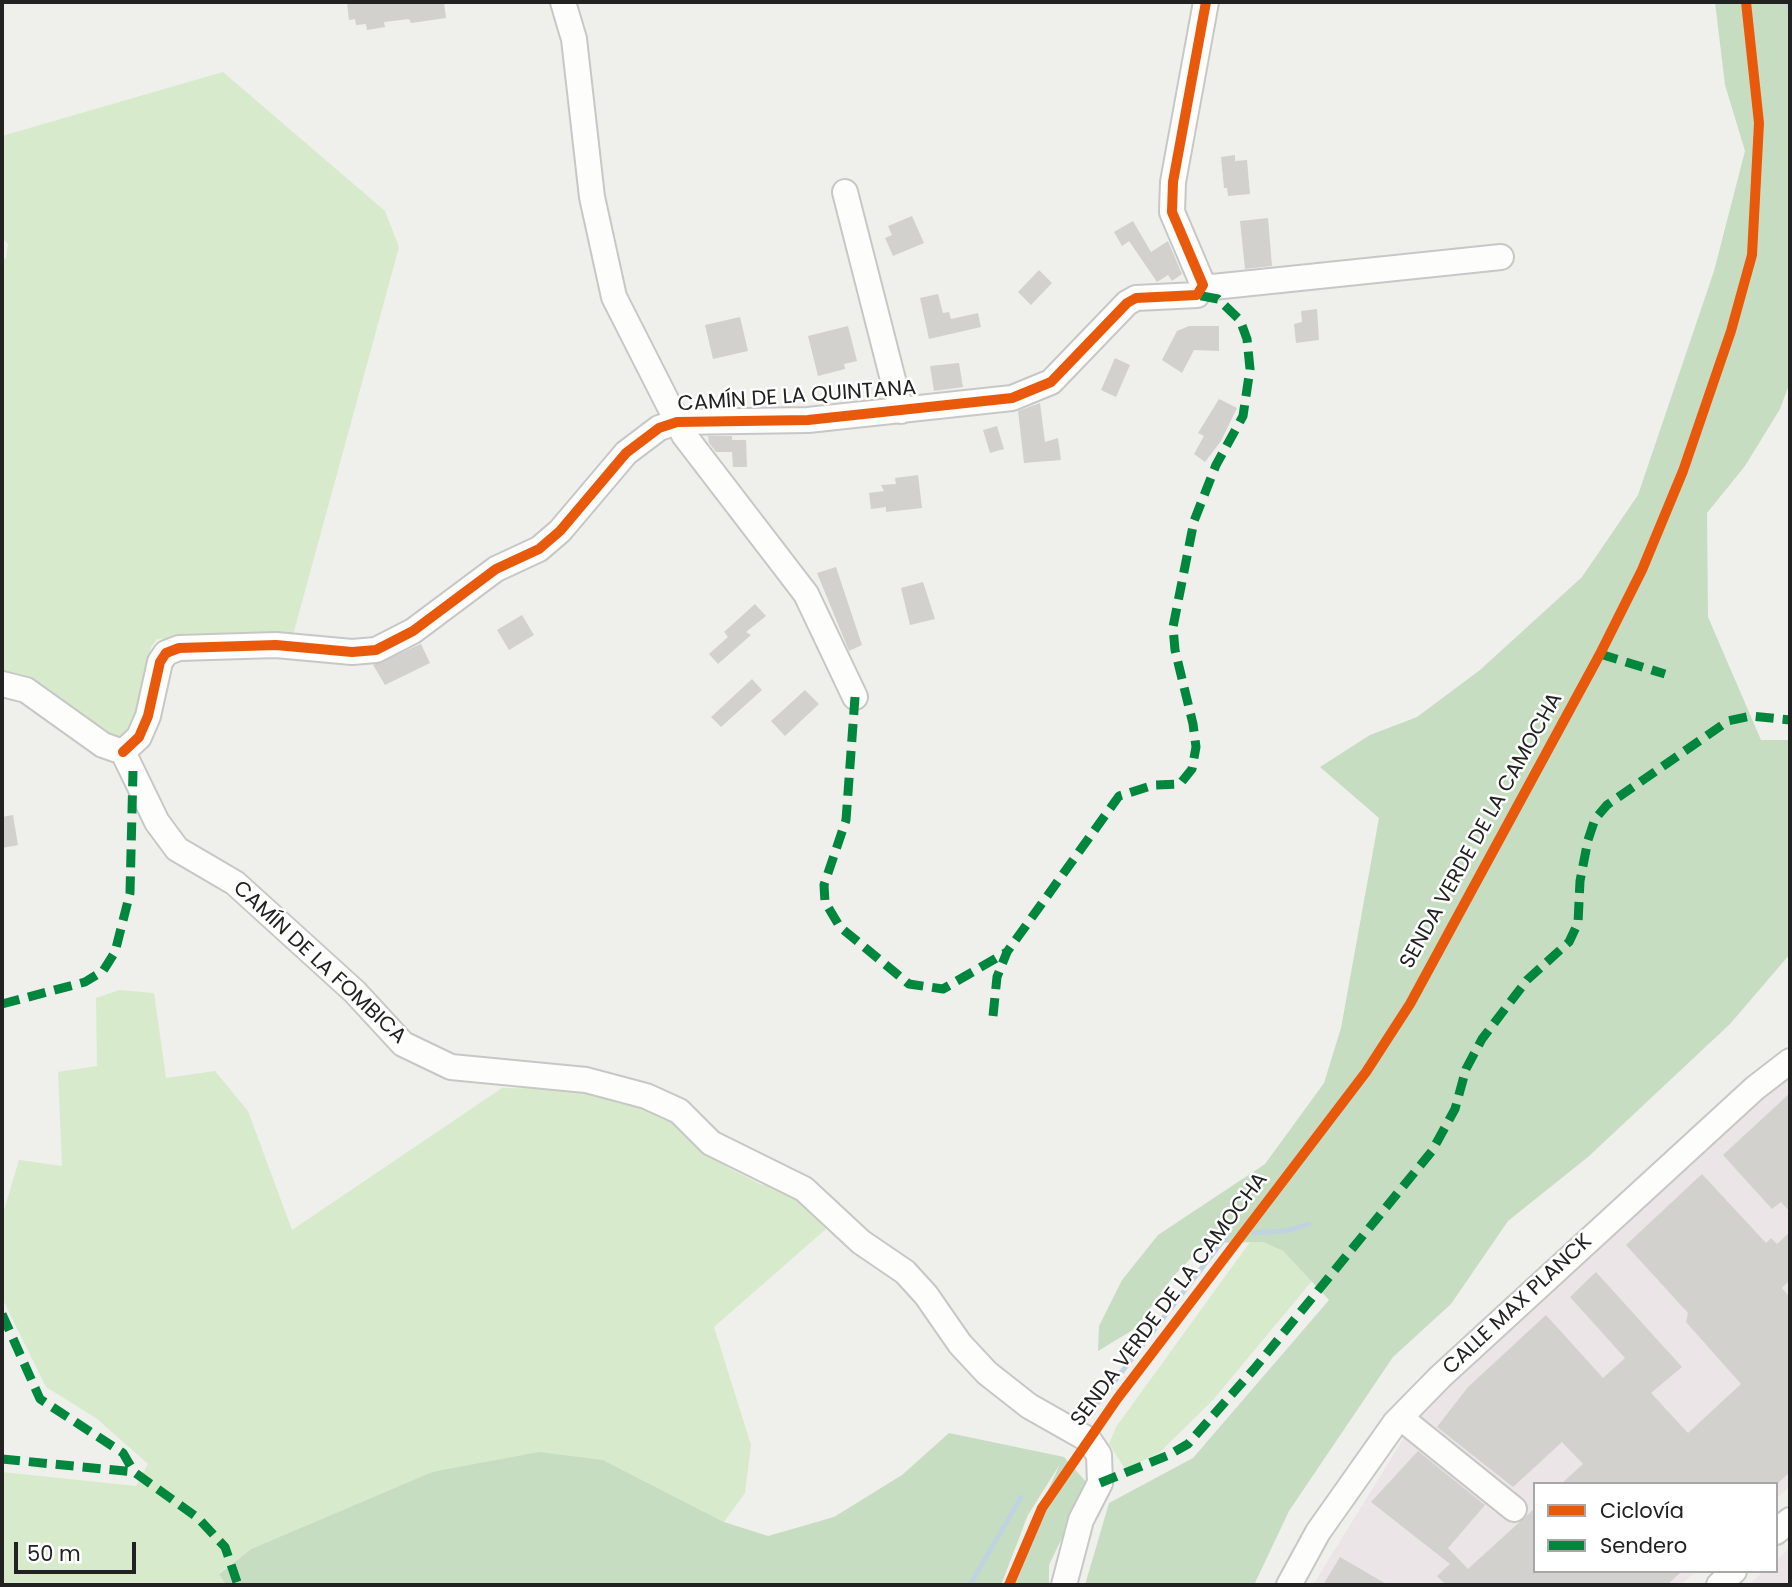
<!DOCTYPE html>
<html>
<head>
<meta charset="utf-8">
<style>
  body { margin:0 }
  #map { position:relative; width:1792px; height:1587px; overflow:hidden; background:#efefeb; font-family:Poppins,sans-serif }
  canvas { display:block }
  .frame { position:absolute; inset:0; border:4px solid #222; pointer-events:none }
  .legend { position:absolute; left:1533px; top:1482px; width:245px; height:91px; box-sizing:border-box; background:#fff; border:2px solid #a7a7a7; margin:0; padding:9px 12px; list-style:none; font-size:21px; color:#222 }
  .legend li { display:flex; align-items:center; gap:14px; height:35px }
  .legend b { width:35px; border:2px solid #a7a7a7 }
  .scale { position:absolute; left:14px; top:1542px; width:122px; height:32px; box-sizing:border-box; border:4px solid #222; border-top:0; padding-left:9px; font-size:21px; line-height:24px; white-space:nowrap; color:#222; -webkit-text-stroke:5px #fff; paint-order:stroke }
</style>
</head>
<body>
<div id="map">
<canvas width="1792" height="1587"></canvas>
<div class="frame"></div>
<ul class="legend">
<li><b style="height:9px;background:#e8590c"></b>Ciclovía</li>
<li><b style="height:9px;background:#00873e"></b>Sendero</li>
</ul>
<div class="scale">50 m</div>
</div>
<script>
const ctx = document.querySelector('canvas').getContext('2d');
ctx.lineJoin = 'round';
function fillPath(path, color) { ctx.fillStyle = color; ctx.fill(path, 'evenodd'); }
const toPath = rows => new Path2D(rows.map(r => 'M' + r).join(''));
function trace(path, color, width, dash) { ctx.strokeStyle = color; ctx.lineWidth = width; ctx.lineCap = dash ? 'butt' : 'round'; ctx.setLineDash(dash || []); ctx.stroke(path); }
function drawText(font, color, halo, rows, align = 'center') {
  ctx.font = font + ' Poppins,sans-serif'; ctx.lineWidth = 5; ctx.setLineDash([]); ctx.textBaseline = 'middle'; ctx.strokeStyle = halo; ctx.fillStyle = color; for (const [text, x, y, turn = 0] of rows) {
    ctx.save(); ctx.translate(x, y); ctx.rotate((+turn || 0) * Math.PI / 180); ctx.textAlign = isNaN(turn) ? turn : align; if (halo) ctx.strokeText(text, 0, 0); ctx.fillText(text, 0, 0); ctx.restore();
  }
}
const industrial = toPath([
  [1790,1073,1790,1486,1776,1499,1776,1484,1535,1484,1535,1571,1696,1571,1681,1585,1313,1585,1411,1426,1456,1379],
  [1790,1548,1790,1585,1748,1585,1764,1571,1776,1571,1776,1560]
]);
const grass = toPath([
  [223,72,385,211,399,247,293,635,157,639,151,647,137,717,120,742,2,677,2,260,6,258,8,244,2,238,2,136],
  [119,990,154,993,166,1078,215,1071,248,1111,292,1230,502,1088,580,1089,648,1109,689,1132,729,1168,760,1184,791,1191,826,1229,714,1327,751,1445,745,1493,724,1522,603,1460,432,1472,251,1549,219,1573,226,1585,2,1585,2,1472,136,1486,148,1464,96,1418,46,1387,2,1298,2,1217,19,1160,62,1166,58,1072,97,1066,96,998],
  [1250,1242,1263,1242,1283,1251,1312,1281,1213,1400,1159,1453,1125,1469,1109,1444,1116,1427]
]);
const forest = toPath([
  [1715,2,1790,2,1790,382,1780,409,1745,466,1707,513,1708,617,1761,740,1790,740,1790,954,1730,1024,1588,1157,1508,1221,1451,1304,1393,1357,1289,1511,1254,1585,1085,1585,1109,1503,1193,1458,1329,1300,1283,1251,1263,1242,1205,1243,1172,1278,1136,1328,1098,1351,1099,1326,1122,1280,1158,1235,1265,1164,1324,1083,1341,1028,1379,818,1320,767,1370,735,1417,717,1480,670,1582,577,1638,495,1714,271,1745,151,1725,85],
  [949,1433,1064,1457,1088,1484,1049,1565,1049,1585,1005,1585,1060,1464,1028,1515,1001,1585,226,1585,219,1574,251,1549,432,1472,539,1452,603,1460,724,1522,768,1536,834,1517,902,1475]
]);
const stream = toPath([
  [1787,2,1790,10],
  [1254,1233,1285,1231,1309,1224],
  [1083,1422,1228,1234],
  [970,1585,1021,1497]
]);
const building = toPath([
  [347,2,444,2,446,18,411,23,409,19,384,22,385,27,367,30,366,24,356,25,355,19,349,20],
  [1235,155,1235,161,1247,160,1250,194,1228,196,1227,188,1224,188,1221,157],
  [912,216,924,243,893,256,885,238,892,235,888,226],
  [1268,218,1272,266,1245,269,1240,221],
  [1133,221,1151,252,1168,241,1182,274,1172,281,1168,275,1157,282,1129,241,1122,246,1114,232],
  [1039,270,1052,283,1031,305,1018,292],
  [938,294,943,313,949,312,951,319,978,313,981,327,929,339,920,298],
  [1317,309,1319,340,1296,343,1294,324,1302,322,1301,311],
  [740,317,748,351,713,359,705,325],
  [848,326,857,361,844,364,845,369,818,376,808,336],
  [1189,326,1219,326,1219,351,1194,350,1182,373,1162,360,1177,331],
  [1115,358,1130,365,1116,397,1101,390],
  [959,363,963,387,934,391,930,366],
  [1219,399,1237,408,1221,441,1205,462,1194,454,1204,436,1198,433],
  [1040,403,1045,442,1058,438,1061,460,1024,463,1018,411],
  [997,426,1004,449,990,453,983,430],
  [708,436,732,436,732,440,746,440,747,467,733,467,732,452,716,452,709,443],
  [918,475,922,508,886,512,886,507,871,509,869,493,884,491,881,485,896,484,895,478],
  [836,567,862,645,849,651,817,573],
  [923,582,935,619,910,625,901,588],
  [755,604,766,616,746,632,751,635,718,664,709,654,728,637,724,632],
  [522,615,534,635,509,650,497,630],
  [421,644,430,663,385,685,373,665],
  [752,679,762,690,721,727,711,717],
  [805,690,819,704,785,736,771,721],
  [13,815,18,845,2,848,2,817],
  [1790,1093,1790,1212,1781,1202,1772,1209,1723,1155],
  [1702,1174,1766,1243,1771,1238,1777,1244,1790,1232,1790,1280,1782,1288,1790,1298,1790,1472,1777,1484,1561,1484,1583,1464,1562,1442,1513,1487,1437,1427,1468,1387,1546,1315,1603,1378,1625,1358,1570,1297,1596,1272,1682,1367,1651,1393,1688,1433,1741,1384,1686,1322,1688,1313,1626,1245],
  [1418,1451,1485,1505,1448,1548,1468,1569,1535,1508,1535,1571,1682,1571,1667,1585,1446,1585,1437,1576,1450,1564,1371,1502],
  [1340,1557,1388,1585,1323,1585]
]);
const minor = toPath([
  [563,2,574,39,592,197,614,297,684,435,806,594,855,697],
  [845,192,901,411],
  [1203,285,1213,287,1501,257],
  [2,684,26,690,103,745,123,752],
  [123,752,139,737,148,716,160,662,166,653,179,648,276,645,352,652,376,650,413,631,496,569,539,549,560,531,626,453,659,428,677,422,808,420,1012,398,1051,382,1127,303,1136,298,1197,295,1203,285,1172,212,1173,182,1206,2],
  [123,752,157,822,177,849,235,883,355,992,403,1044,451,1067,586,1080,646,1096,679,1111,711,1143,804,1189,861,1242,905,1272,926,1295,960,1344,987,1373,1029,1406,1089,1440,1099,1455,1100,1483,1081,1520,1064,1585],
  [1401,1418,1514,1509],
  [1776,1532,1790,1520],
  [1289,1585,1318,1532,1395,1423,1440,1377,1755,1088,1790,1061],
  [1719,1585,1734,1571]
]);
const quiet = toPath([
  [1600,654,1665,674],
  [855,697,846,820,824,885,825,902,840,927,909,984,943,989,1007,952],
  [2,1004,85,982,103,971,115,952,130,893,133,771],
  [993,1016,997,977,1007,952,1119,796,1154,785,1180,784,1192,769,1196,747,1193,724,1175,650,1173,627,1194,521,1216,465,1243,416,1250,369,1247,339,1240,320,1218,299,1197,295],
  [2,1314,40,1399,123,1453,134,1472],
  [2,1459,134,1472,198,1518,225,1547,238,1585],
  [1100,1483,1169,1455,1188,1444,1254,1369,1432,1151,1455,1109,1466,1069,1482,1039,1527,980,1569,942,1578,923,1580,881,1588,840,1595,819,1607,805,1728,721,1751,716,1790,720]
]);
const cycleway = toPath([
  [123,752,139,737,148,716,160,662,166,653,179,648,276,645,352,652,376,650,413,631,496,569,539,549,560,531,626,453,659,428,677,422,808,420,1012,398,1051,382,1127,303,1136,298,1197,295,1203,285,1172,212,1173,182,1206,2],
  [1009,1585,1042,1508,1117,1399,1366,1072,1410,1004,1600,654,1642,570,1683,471,1731,331,1752,255,1759,123,1746,2]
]);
const streetNames = [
  ["CAMÍN DE LA QUINTANA",797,397,-4],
  ["SENDA VERDE DE LA CAMOCHA",1482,831,-61],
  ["CAMÍN DE LA FOMBICA",319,963,43],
  ["SENDA VERDE DE LA CAMOCHA",1170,1300,-53],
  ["CALLE MAX PLANCK",1518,1305,-43]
];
fillPath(industrial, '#ece5e8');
fillPath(grass, '#d7ebcc');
fillPath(forest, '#c7ddc2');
trace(stream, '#c0d4e0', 5);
fillPath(building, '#d2d1ce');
trace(minor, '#c7c7c5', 28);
trace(minor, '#fdfdfc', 24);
trace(quiet, '#00873e', 9, [18, 9]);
trace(cycleway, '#e8590c', 10);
drawText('21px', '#222', '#fff', streetNames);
</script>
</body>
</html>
